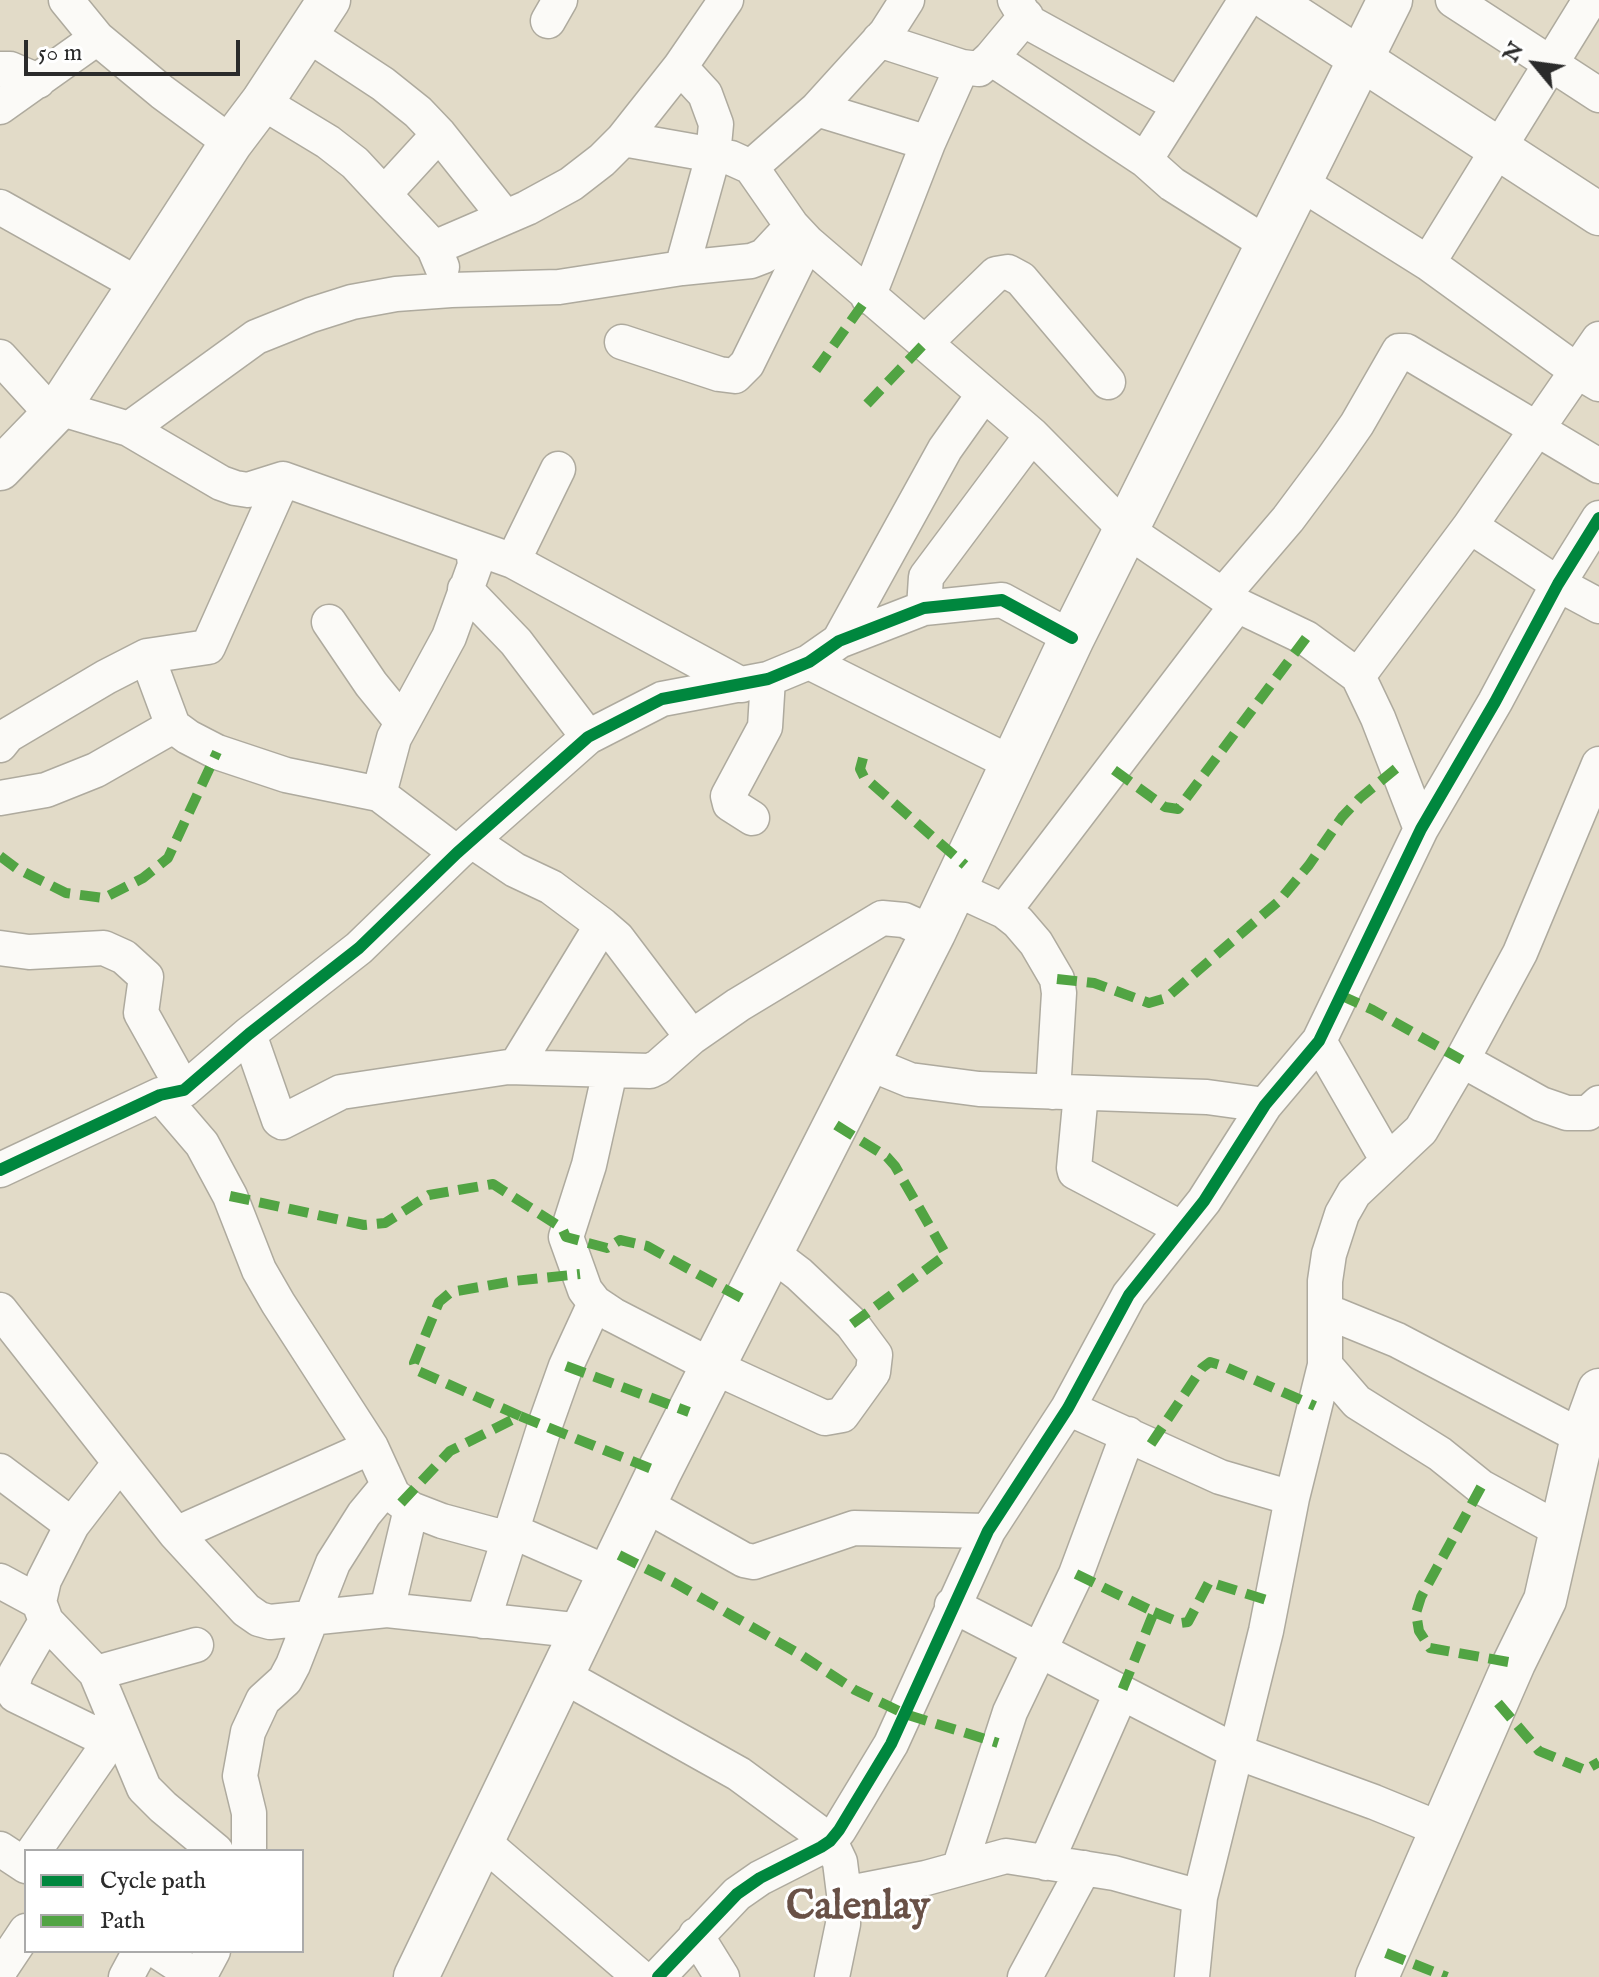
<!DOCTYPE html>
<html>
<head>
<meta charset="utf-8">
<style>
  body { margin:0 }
  #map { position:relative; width:1599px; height:1977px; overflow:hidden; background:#e2dbc8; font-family:"IM FELL English",serif }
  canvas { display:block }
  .legend { position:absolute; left:24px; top:1849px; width:280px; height:104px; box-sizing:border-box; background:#fff; border:2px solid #aaa; margin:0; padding:10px 14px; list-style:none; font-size:24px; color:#2b2b2b }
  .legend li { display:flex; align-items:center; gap:16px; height:40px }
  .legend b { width:40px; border:2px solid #aaa }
  .north { position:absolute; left:1495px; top:24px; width:80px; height:80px; -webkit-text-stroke:6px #fff; paint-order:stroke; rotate:299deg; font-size:22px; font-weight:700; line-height:32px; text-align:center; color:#2b2b2b }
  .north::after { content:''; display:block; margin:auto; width:28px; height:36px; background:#2b2b2b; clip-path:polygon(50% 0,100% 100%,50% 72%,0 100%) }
  .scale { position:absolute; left:24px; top:40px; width:216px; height:36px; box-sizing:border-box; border:4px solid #2b2b2b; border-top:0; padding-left:10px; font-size:24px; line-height:28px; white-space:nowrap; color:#2b2b2b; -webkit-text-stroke:6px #fff; paint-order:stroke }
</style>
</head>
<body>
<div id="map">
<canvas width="1599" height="1977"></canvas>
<ul class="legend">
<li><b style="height:10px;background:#00873e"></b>Cycle path</li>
<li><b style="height:10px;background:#51a443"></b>Path</li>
</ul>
<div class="north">N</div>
<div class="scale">50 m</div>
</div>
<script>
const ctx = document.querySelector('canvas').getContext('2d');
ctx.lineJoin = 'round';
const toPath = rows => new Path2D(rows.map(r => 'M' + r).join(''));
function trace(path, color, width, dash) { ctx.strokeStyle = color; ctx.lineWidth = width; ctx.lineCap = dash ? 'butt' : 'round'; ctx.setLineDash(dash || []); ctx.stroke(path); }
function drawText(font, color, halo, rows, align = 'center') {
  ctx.font = font + ' "IM FELL English",serif'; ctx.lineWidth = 6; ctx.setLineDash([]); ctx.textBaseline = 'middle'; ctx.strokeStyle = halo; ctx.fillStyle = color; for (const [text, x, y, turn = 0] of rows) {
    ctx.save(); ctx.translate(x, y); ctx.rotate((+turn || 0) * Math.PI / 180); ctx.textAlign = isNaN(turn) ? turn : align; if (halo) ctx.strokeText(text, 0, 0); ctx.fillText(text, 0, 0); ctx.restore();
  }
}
const minor = toPath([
  [66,0,97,38,162,92,231,143],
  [1015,0,1028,22,1179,105],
  [1453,0,1599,95],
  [548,21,560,0],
  [307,34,383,84,418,112,439,134,505,217],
  [879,40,962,67,979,69,991,58,1026,16],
  [991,58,1145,160,1172,184,1267,244],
  [680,67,705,94,716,124,713,156,682,268],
  [0,69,10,69,38,81],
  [262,102,328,142,355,163,434,248,442,267],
  [0,107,97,38],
  [817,109,928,143],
  [623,139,731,158,751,167,792,226,807,242,1032,435,1125,529,1237,605,1306,638,1358,676,1378,718,1421,829],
  [1145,160,1246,0],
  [751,167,817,109,886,33,907,0],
  [1299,182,1428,263,1577,371,1599,384],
  [385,193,439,134],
  [0,207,139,285],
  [434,248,527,208,571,184,602,160,623,139,680,67,726,0],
  [1428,263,1590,0],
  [868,297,928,143,962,67],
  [622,342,719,374,735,376,747,364,807,242],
  [925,343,996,274,1008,272,1021,279,1108,382],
  [0,357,53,415],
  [59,408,129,429,221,483,235,488,248,490,283,479,513,561,742,685],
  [129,429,256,337,311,315,352,302,396,294,451,290,559,287,682,268,751,261,764,256,792,226],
  [1470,526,1558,584,1599,606],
  [513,561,558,469],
  [465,589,516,642,588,737],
  [1223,595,1288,519,1332,460,1357,424,1399,351,1406,351,1599,466],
  [924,608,926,577,1032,435],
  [329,622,371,684,402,722],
  [839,641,945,449,984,394],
  [147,656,173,726,188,737,217,752,286,775,379,794,457,853],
  [809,662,1013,764],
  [1358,676,1470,526,1599,339],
  [0,745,8,735,106,677,147,656,208,647,283,479],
  [379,794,394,738,449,637,475,565,473,548],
  [0,798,46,790,96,770,173,726],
  [752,818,730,804,728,796,765,727,768,679],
  [472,841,515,870,551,887,602,925,516,1066],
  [954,888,1004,911,1018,922,1036,943,1057,979,1059,993,1053,1092],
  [1004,911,1237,605],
  [602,925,617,938,692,1037],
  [0,948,29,952,104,948,124,957,146,977,141,1013,184,1090],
  [249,1034,279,1120,282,1122,341,1092,508,1067,650,1071,658,1067,692,1037,738,1005,882,918,904,920,933,933],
  [1319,1041,1388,1161],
  [1462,1060,1541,1104,1567,1113,1588,1113,1599,1103],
  [866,1062,910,1080,979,1089,1207,1097,1265,1105],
  [610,1071,589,1165,566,1237,585,1290,595,1303,613,1315,712,1366,825,1418,842,1415,873,1372,875,1355,852,1324,799,1274,770,1252],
  [1081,1093,1074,1168,1075,1172,1181,1228],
  [160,1095,202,1144,230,1196,259,1270,278,1303,371,1447,393,1495,411,1509,442,1521,509,1539],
  [0,1170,160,1095,184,1090,249,1034,359,948,457,853,588,737,662,699,768,679,809,662,839,641,924,608,1002,600,1072,638],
  [0,1310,176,1534,246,1610,259,1619,270,1622,387,1610,583,1631],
  [1326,1311,1397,1340,1582,1437],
  [1325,1365,1357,1402,1440,1454,1481,1487,1562,1531],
  [1068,1408,1220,1477,1292,1498],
  [119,1464,72,1525,44,1580,39,1602,46,1621,96,1673,144,1788,163,1807,216,1851],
  [0,1471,72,1525],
  [644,1504,744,1560,754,1562,854,1528,988,1531],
  [512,1531,610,1574],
  [176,1534,371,1447],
  [0,1581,39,1602],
  [952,1605,1237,1752,1374,1802,1440,1829],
  [387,1610,411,1509],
  [483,1621,545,1425,566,1366,595,1303],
  [96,1673,196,1645],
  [562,1675,739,1774,830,1841,840,1862,844,1894,843,1924,832,1977],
  [482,1841,640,1977],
  [0,1849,26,1866],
  [34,1851,100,1756,104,1745,99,1736,15,1695,12,1687,16,1673,46,1621],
  [249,1851,249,1813,240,1776,248,1732,263,1700,285,1680,293,1665,333,1563,364,1514,388,1485],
  [1046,1863,1121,1693],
  [959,1869,1010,1712,1076,1574,1128,1434],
  [844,1894,926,1878,1006,1856,1114,1873,1200,1897],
  [696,1935,722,1977],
  [157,1951,197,1977],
  [0,1970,26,1931],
  [126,1977,140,1951],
  [199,1977,213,1951],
  [658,1977,737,1894,760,1878,821,1847,830,1841,839,1830,891,1744,988,1531,1068,1408,1129,1295,1204,1201,1265,1105,1319,1041,1421,829,1495,702,1558,584,1599,518],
  [1025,1977,1084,1868],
  [1192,1977,1200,1897,1266,1631,1292,1498,1325,1365,1325,1281,1329,1254,1342,1214,1354,1193,1421,1130,1462,1060,1520,953,1599,764]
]);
const tertiary = toPath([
  [1270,0,1599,214],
  [0,469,59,408,231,143,262,102,329,0],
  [1377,1977,1514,1663,1545,1600,1582,1437,1599,1390]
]);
const primary = toPath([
  [416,1977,659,1472,933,933,1072,638,1390,0]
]);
const quiet = toPath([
  [816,370,868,297],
  [867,404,925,343],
  [863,758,860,769,864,777,965,865],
  [1114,770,1165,807,1178,809,1306,638],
  [0,856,16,868,66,893,104,898,143,878,168,858,217,752],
  [1057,979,1094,983,1149,1003,1166,998,1279,901,1309,865,1342,817,1360,798,1398,767],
  [1340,995,1373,1010,1462,1060],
  [836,1125,887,1157,895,1166,944,1251,943,1257,852,1324],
  [230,1196,364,1225,385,1223,429,1195,493,1184,562,1228,566,1237,607,1248,620,1240,647,1246,745,1300],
  [566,1366,689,1412],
  [520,1416,416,1370,414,1363,439,1302,451,1292,514,1281,580,1274],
  [1151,1444,1202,1368,1210,1362,1223,1366,1315,1406],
  [1481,1487,1421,1597,1416,1613,1419,1631,1430,1648,1514,1663],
  [401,1503,450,1451,520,1416,659,1472],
  [619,1555,675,1583,801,1655,855,1690,905,1714,998,1743],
  [1076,1574,1154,1612,1121,1693],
  [1154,1612,1181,1623,1188,1622,1209,1582,1273,1602],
  [1498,1703,1539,1751,1585,1770,1599,1762],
  [1386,1953,1447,1977]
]);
const cycleway = toPath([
  [0,1170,160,1095,184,1090,249,1034,359,948,457,853,588,737,662,699,768,679,809,662,839,641,924,608,1002,600,1072,638],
  [658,1977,737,1894,760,1878,821,1847,830,1841,839,1830,891,1744,988,1531,1068,1408,1129,1295,1204,1201,1265,1105,1319,1041,1421,829,1495,702,1558,584,1599,518]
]);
const districtNames = [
  ["Calenlay",858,1910]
];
trace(minor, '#aeaa9e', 37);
trace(tertiary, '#aeaa9e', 45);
trace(primary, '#aeaa9e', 47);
trace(minor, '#fbfaf7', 34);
trace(tertiary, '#fbfaf7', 42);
trace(primary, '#fbfaf7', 44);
trace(quiet, '#51a443', 10, [20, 10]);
trace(cycleway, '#00873e', 12);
drawText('bold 40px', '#695147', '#fff', districtNames);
</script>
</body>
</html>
